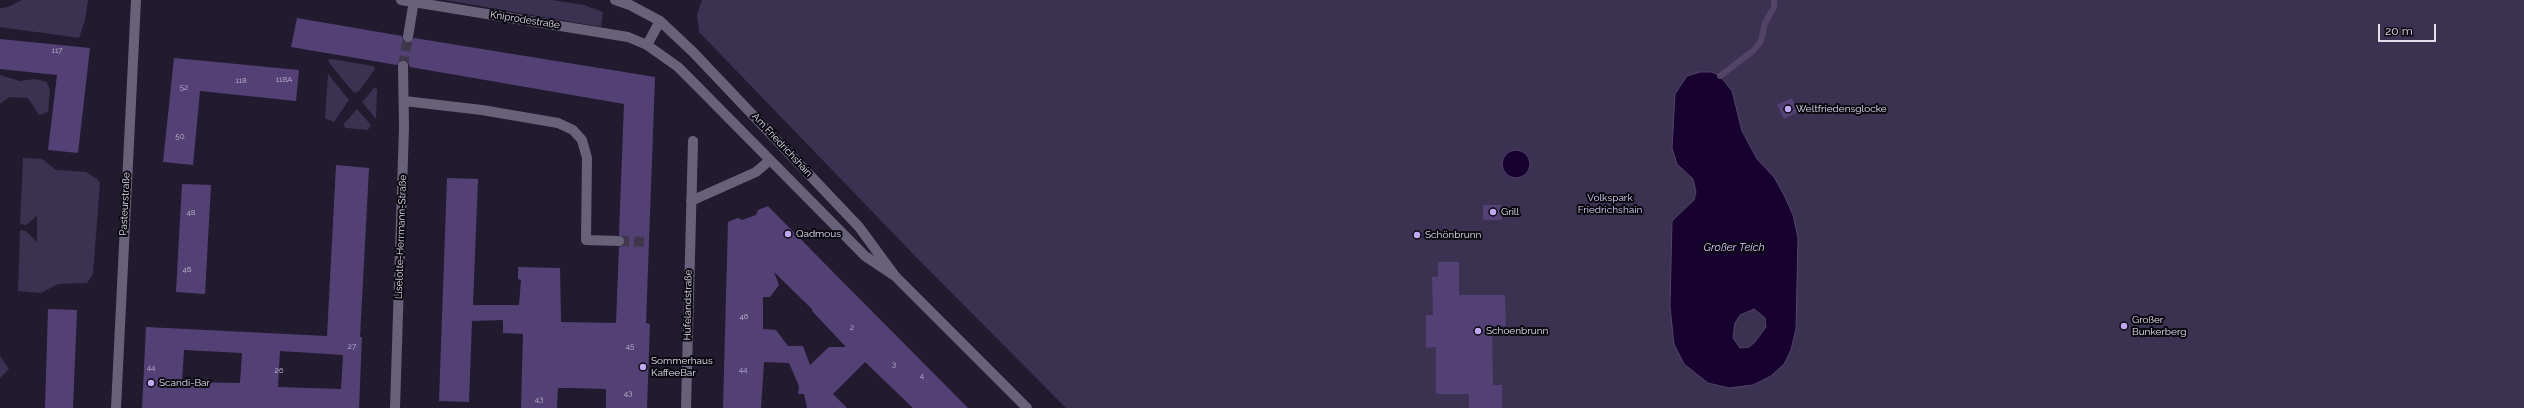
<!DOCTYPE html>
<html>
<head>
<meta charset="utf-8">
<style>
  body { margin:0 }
  #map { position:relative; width:2524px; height:408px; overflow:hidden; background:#221b2f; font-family:Raleway,sans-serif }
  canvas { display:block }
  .scale { position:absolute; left:2378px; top:24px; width:58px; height:18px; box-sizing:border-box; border:2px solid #e1deeb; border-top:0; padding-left:5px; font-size:12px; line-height:14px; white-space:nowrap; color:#e1deeb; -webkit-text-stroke:3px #0a0810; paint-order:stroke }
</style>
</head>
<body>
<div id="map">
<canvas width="2524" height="408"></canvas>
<div class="scale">20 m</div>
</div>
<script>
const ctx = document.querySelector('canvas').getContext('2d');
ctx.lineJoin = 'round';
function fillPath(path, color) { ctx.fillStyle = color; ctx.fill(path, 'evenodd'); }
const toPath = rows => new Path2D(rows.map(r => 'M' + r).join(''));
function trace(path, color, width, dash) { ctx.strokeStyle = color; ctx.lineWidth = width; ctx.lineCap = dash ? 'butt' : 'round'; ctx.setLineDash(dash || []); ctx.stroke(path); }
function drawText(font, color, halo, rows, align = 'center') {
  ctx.font = font + ' Raleway,sans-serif'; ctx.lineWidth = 4; ctx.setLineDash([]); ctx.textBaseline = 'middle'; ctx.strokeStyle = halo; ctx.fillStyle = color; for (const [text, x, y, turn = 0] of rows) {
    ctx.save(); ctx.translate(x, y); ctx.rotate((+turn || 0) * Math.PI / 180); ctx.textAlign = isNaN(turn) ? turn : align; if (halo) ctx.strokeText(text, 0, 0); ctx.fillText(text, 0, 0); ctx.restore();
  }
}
const green = toPath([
  [22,0,88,0,85,20,79,38,0,27,0,8,8,7],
  [445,0,552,0,584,5,603,12,601,27],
  [702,0,2524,0,2524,408,1066,408,917,258,699,32,697,14],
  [331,59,373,66,375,69,359,91,354,93,330,64,328,60],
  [328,74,349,100,334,122,325,118],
  [0,75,20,81,35,79,47,82,50,91,48,112,39,115,28,98,9,97,0,104],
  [375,87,377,90,376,119,362,102],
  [357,109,371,125,368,130,346,128,343,125],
  [23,158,42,159,56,170,86,172,97,179,100,183,93,274,87,283,58,284,41,293,18,291,20,230,26,231,37,242,37,216,26,225,20,224],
  [0,356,9,369,0,378]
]);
const water = toPath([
  [1700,72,1712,72,1720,76,1732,91,1742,131,1757,159,1774,177,1784,195,1793,215,1798,238,1796,329,1791,350,1784,364,1771,376,1753,385,1729,388,1708,383,1684,364,1674,344,1670,307,1672,221,1694,200,1696,192,1693,179,1677,164,1672,148,1675,94,1687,76,1700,72],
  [1754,309,1765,318,1766,327,1755,342,1749,347,1740,348,1733,338,1735,323,1740,315,1754,309],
  '1502 164a14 14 0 1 1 28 0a14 14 0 1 1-28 0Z'
]);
const stream = toPath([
  [1720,76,1753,51,1761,41,1765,23,1774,7,1774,0]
]);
const building = toPath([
  [297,18,402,36,404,42,407,43,414,38,655,77,646,323,650,324,647,408,606,408,606,389,572,388,558,388,557,408,521,408,523,334,503,333,503,320,472,321,469,402,439,401,447,178,478,179,473,305,519,305,521,280,518,279,518,267,560,268,561,322,616,323,619,247,624,245,625,241,619,235,624,104,410,67,408,62,403,60,397,65,291,47],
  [0,39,90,48,78,153,48,150,57,75,0,69],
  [174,58,299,70,296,101,200,91,193,165,163,162],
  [1792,98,1798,112,1784,119,1777,105],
  [336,165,369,168,360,337,362,337,359,408,142,408,146,327,327,336],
  [184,350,242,353,240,383,182,382],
  [280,351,343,355,341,389,278,387],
  [182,184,211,185,205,294,176,292],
  [1483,205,1502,205,1502,220,1483,220],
  [768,206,834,273,968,408,913,408,865,362,833,394,847,408,807,408,804,394,798,394,799,386,789,363,764,362,761,408,723,408,728,222,738,218,742,220,756,215,758,210],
  [774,272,813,310,812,311,846,347,829,347,810,365,803,346,788,346,776,330,763,329,763,297,770,297,779,285],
  [1438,262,1459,262,1459,295,1505,295,1506,326,1492,326,1493,385,1502,385,1502,408,1469,408,1469,394,1436,394,1436,347,1426,348,1426,315,1433,315,1432,277,1438,277],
  [48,309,77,310,73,408,45,408]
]);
const minorTunnel = toPath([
  [403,66,408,37],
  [619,241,649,242]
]);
const minor = toPath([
  [401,0,628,37,647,45,678,67,697,86,865,256,895,276],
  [615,0,630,5,660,21,693,52,859,227,895,276,1027,408],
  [408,37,414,0],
  [647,45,660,21],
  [404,101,482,110,558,123,573,130,582,140,587,158,586,240,619,241],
  [691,201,756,172,770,160],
  [116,408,136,0],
  [395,408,404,127,403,66],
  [686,408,693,141]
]);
const markers = [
  [1788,109,4,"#c0a8f3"],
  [1493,212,4,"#c0a8f3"],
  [788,234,4,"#c0a8f3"],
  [1417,235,4,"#c0a8f3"],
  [2124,326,4,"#c0a8f3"],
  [1478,331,4,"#c0a8f3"],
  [643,367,4,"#c0a8f3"],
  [151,383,4,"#c0a8f3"]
];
const numberNames = [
  ["117",57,51],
  ["118A",284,80],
  ["118",241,81],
  ["52",184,88],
  ["50",180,137],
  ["48",191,213],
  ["46",187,270],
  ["46",744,317],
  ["2",852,328],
  ["27",352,347],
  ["45",630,347],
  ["3",894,365],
  ["44",151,368],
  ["44",743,370],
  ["26",279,371],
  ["4",922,376],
  ["43",628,394],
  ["43",539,400]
];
const streetNames = [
  ["Kniprodestraße",525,20,9],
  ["Am Friedrichshain",782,145,47],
  ["Pasteurstraße",125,204,-87],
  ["Liselotte-Herrmann-Straße",401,237,-88],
  ["Hufelandstraße",688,305,-89]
];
const poiNames = [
  ["Weltfriedensglocke",1796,109],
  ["Grill",1501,212],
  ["Qadmous",796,234],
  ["Schönbrunn",1425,235],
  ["Großer",2132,320],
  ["Bunkerberg",2132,332],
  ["Schoenbrunn",1486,331],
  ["Sommerhaus",651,361],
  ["KaffeeBar",651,373],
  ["Scandi-Bar",159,383]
];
const parkNames = [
  ["Volkspark",1610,198],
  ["Friedrichshain",1610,210]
];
const waterNames = [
  ["Großer Teich",1734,248]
];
fillPath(green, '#3b3151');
fillPath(water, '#16012f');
trace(water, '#534367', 1);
trace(stream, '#534367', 6);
fillPath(building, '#534176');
trace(minorTunnel, '#3f384b', 10, [10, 5]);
trace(minor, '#68617a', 10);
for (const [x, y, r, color] of markers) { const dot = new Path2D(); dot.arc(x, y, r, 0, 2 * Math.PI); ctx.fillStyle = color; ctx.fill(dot); trace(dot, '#0a0810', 1.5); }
drawText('8px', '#beb7ce', null, numberNames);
drawText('10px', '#e1deeb', '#0a0810', streetNames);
drawText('10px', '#e1deeb', '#0a0810', poiNames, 'left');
drawText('10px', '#dcd2f4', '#0a0810', parkNames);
drawText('italic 11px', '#d9cafc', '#0a0810', waterNames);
</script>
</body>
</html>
